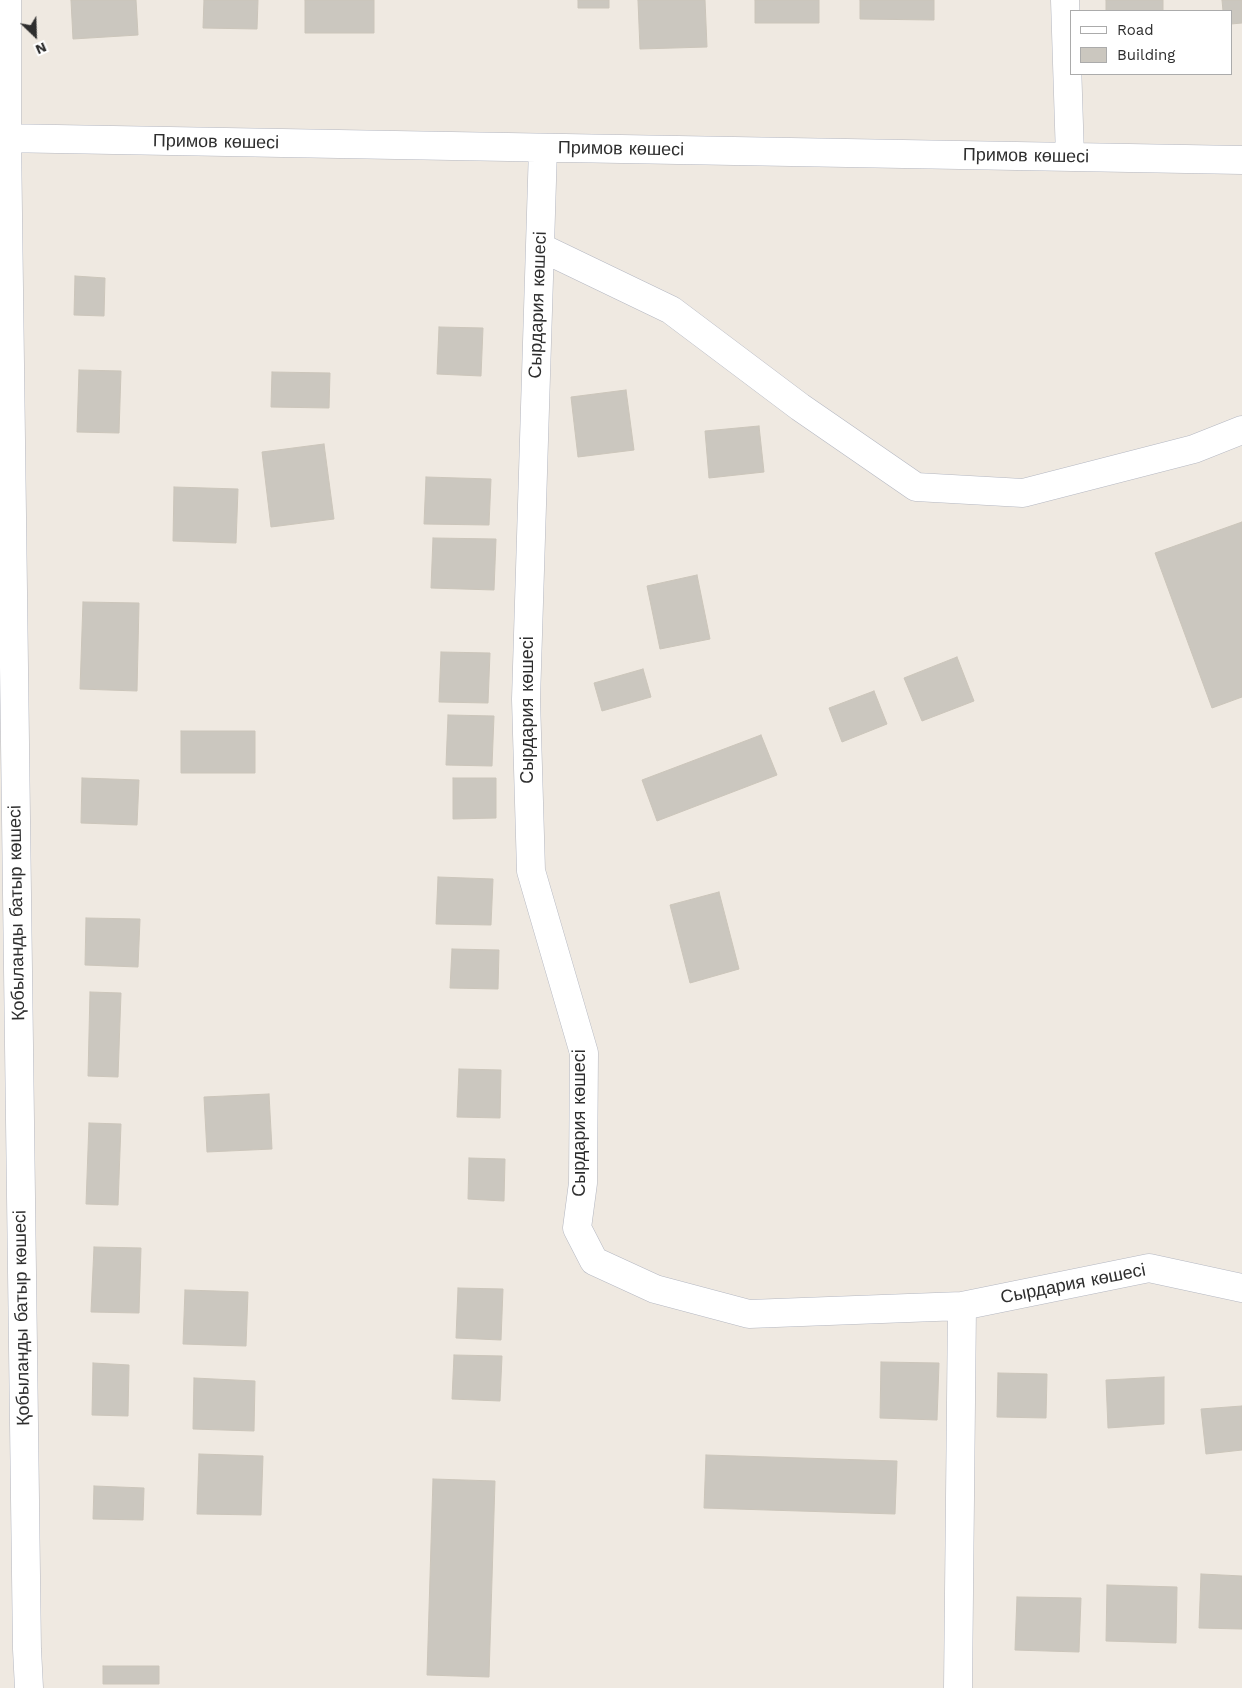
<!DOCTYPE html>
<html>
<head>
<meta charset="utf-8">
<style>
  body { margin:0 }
  #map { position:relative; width:1242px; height:1688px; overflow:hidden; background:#efe9e1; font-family:"Work Sans",sans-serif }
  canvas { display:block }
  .legend { position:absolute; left:1070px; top:10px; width:162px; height:65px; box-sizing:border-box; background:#fff; border:1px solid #ababab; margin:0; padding:6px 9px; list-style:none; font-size:15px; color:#2e2e2e }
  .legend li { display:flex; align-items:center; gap:10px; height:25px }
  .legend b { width:25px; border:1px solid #ababab }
  .north { position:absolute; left:10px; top:10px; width:50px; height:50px; -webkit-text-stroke:4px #fff; paint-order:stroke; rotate:156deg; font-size:14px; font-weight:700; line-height:20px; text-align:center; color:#2e2e2e }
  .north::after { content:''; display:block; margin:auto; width:18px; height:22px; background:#2e2e2e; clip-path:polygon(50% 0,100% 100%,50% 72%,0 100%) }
</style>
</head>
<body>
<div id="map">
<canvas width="1242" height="1688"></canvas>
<ul class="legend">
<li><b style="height:6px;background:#fff"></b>Road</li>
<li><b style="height:14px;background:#cbc7bf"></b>Building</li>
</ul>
<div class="north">N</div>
</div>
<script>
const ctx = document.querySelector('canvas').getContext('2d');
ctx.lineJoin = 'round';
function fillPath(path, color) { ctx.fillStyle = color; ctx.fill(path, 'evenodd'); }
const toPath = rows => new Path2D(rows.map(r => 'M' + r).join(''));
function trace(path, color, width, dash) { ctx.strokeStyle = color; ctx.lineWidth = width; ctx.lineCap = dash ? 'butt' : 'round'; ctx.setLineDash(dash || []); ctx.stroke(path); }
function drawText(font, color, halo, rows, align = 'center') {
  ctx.font = font + ' "Work Sans",sans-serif'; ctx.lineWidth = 4; ctx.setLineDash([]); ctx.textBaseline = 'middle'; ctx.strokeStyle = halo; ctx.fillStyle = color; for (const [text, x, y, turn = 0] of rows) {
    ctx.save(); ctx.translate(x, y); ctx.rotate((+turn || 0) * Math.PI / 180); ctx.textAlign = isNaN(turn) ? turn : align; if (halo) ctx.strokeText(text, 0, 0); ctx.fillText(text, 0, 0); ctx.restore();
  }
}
const building = toPath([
  [71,0,136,0,138,35,73,39,71,0],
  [204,0,258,0,257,29,203,28,204,0],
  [305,0,374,0,374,33,305,33,305,0],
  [578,0,609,0,609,8,578,8,578,0],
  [638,0,705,0,707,47,640,49,638,0],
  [755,0,819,0,819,23,755,23,755,0],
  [860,0,934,0,934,20,860,19,860,0],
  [1106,0,1163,0,1163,11,1106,11,1106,0],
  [1222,0,1242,0,1242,23,1231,24,1231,11,1223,11,1222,0],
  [75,276,105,278,104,316,74,315,75,276],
  [439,327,483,328,481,376,437,374,439,327],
  [79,370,121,371,119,433,77,432,79,370],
  [272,372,330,373,329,408,271,407,272,372],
  [626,390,634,450,578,457,571,397,626,390],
  [759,426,764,472,709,478,705,431,759,426],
  [324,444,334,519,271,527,262,452,324,444],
  [426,477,491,479,489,525,424,524,426,477],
  [174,487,238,489,236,543,173,541,174,487],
  [1242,522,1242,697,1212,708,1155,553,1242,522],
  [433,538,496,539,494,590,431,588,433,538],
  [697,575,710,639,660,649,647,586,697,575],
  [83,602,139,603,137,691,80,689,83,602],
  [441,652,490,653,488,703,439,702,441,652],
  [957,657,974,701,922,721,904,678,957,657],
  [643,669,651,697,602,711,594,683,643,669],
  [874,691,887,724,842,742,829,708,874,691],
  [448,715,494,716,492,766,446,765,448,715],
  [181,731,255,731,255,773,181,773,181,731],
  [761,735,777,775,657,821,642,780,761,735],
  [82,778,139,780,137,825,81,823,82,778],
  [453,778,496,778,496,818,453,819,453,778],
  [438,877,493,879,491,925,436,924,438,877],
  [719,892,739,969,690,983,670,905,719,892],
  [86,918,140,919,138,967,85,965,86,918],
  [452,949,499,950,498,989,450,988,452,949],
  [90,992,121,993,118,1077,88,1076,90,992],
  [459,1069,501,1070,500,1118,457,1117,459,1069],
  [269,1094,272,1149,207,1152,204,1097,269,1094],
  [89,1123,121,1124,118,1205,86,1204,89,1123],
  [469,1158,505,1159,504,1201,468,1199,469,1158],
  [94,1247,141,1248,139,1313,91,1312,94,1247],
  [458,1288,503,1289,501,1340,456,1338,458,1288],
  [185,1290,248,1292,246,1346,183,1344,185,1290],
  [454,1355,502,1356,500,1401,452,1399,454,1355],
  [881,1362,939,1363,937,1420,880,1418,881,1362],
  [93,1363,129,1365,128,1416,92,1415,93,1363],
  [998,1373,1047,1374,1046,1418,997,1417,998,1373],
  [1164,1377,1164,1424,1108,1428,1106,1380,1164,1377],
  [194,1378,255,1381,254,1431,193,1429,194,1378],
  [1242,1406,1242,1450,1206,1454,1201,1409,1242,1406],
  [199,1454,263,1456,261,1515,197,1514,199,1454],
  [706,1455,897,1461,895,1514,704,1508,706,1455],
  [433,1479,495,1481,489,1677,427,1675,433,1479],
  [94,1486,144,1488,143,1520,93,1519,94,1486],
  [1201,1574,1242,1576,1242,1629,1199,1628,1201,1574],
  [1107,1585,1177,1587,1176,1643,1106,1641,1107,1585],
  [1017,1597,1081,1598,1079,1652,1015,1650,1017,1597],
  [103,1666,159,1666,159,1684,103,1684,103,1666]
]);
const minor = toPath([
  [7,0,7,138,27,1649,29,1688],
  [1065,0,1070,157],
  [0,138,1242,160],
  [543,148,526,699,531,871,584,1053,583,1183,577,1228,594,1261,655,1289,749,1314,962,1306,958,1688],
  [540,247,671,310,800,407,916,487,1023,493,1194,449,1242,430],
  [962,1306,1149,1268,1242,1288]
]);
const streetNames = [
  ["Примов көшесі",216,142,1],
  ["Примов көшесі",621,149,1],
  ["Примов көшесі",1026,156,1],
  ["Сырдария көшесі",538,305,-88],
  ["Сырдария көшесі",528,710,-90],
  ["Қобыланды батыр көшесі",17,913,-91],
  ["Сырдария көшесі",580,1123,-90],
  ["Сырдария көшесі",1073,1284,-11],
  ["Қобыланды батыр көшесі",22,1318,-91]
];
fillPath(building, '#cbc7bf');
trace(building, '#cbc5ba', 1);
trace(minor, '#b4b7c1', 29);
trace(minor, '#fff', 28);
drawText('18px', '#2e2e2e', '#fff', streetNames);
</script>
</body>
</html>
